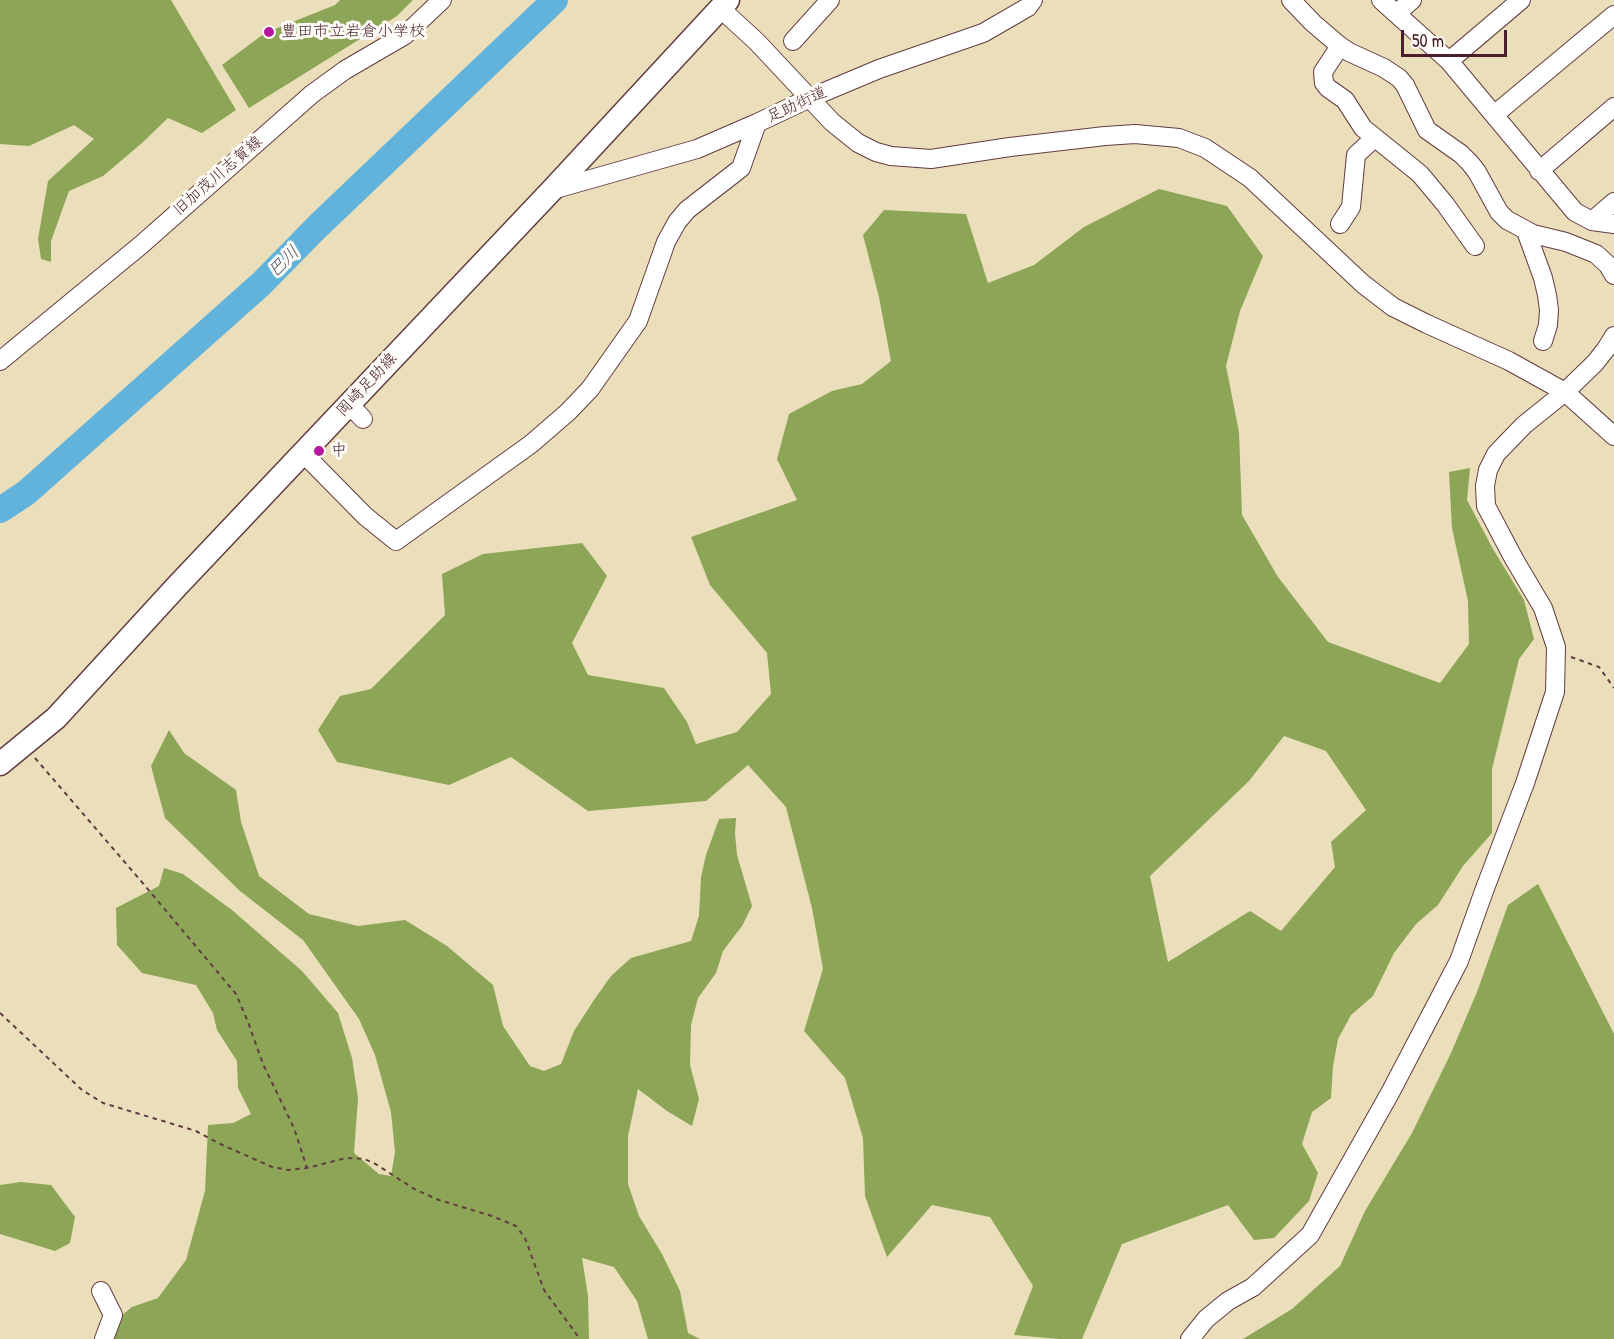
<!DOCTYPE html>
<html>
<head>
<meta charset="utf-8">
<style>
  body { margin:0 }
  #map { position:relative; width:1614px; height:1339px; overflow:hidden; background:#ebdeba; font-family:"Patrick Hand",sans-serif }
  canvas { display:block }
  .scale { position:absolute; left:1401px; top:30px; width:106px; height:27px; box-sizing:border-box; border:3px solid #4a1f2b; border-top:0; padding-left:8px; font-size:18px; line-height:21px; white-space:nowrap; color:#4a1f2b; -webkit-text-stroke:4px #fdfcf7; paint-order:stroke }
</style>
</head>
<body>
<div id="map">
<canvas width="1614" height="1339"></canvas>
<div class="scale">50 m</div>
</div>
<script>
const ctx = document.querySelector('canvas').getContext('2d');
ctx.lineJoin = 'round';
function fillPath(path, color) { ctx.fillStyle = color; ctx.fill(path, 'evenodd'); }
const toPath = rows => new Path2D(rows.map(r => 'M' + r).join(''));
function trace(path, color, width, dash) { ctx.strokeStyle = color; ctx.lineWidth = width; ctx.lineCap = dash ? 'butt' : 'round'; ctx.setLineDash(dash || []); ctx.stroke(path); }
function drawText(font, color, halo, rows, align = 'center') {
  ctx.font = font + ' "Patrick Hand","Klee One",sans-serif'; ctx.lineWidth = 6; ctx.setLineDash([]); ctx.textBaseline = 'middle'; ctx.strokeStyle = halo; ctx.fillStyle = color; for (const [text, x, y, turn = 0] of rows) {
    ctx.save(); ctx.translate(x, y); ctx.rotate((+turn || 0) * Math.PI / 180); ctx.textAlign = isNaN(turn) ? turn : align; if (halo) ctx.strokeText(text, 0, 0); ctx.fillText(text, 0, 0); ctx.restore();
  }
}
const forest = toPath([
  [0,0,171,0,236,110,202,133,168,118,142,143,103,176,69,191,51,241,51,262,41,259,38,239,48,181,94,139,74,125,29,146,0,144],
  [340,0,413,0,397,16,249,108,222,65,265,33,335,5],
  [1159,189,1227,206,1263,256,1240,311,1226,366,1239,432,1242,515,1278,577,1328,642,1440,683,1469,644,1468,601,1452,528,1449,472,1470,468,1467,500,1493,549,1524,600,1534,639,1519,659,1492,769,1492,833,1463,866,1438,905,1416,924,1394,953,1373,996,1351,1015,1338,1039,1333,1066,1331,1098,1312,1112,1302,1144,1318,1173,1309,1201,1274,1238,1254,1240,1228,1205,1122,1244,1082,1339,1059,1339,1014,1335,1033,1286,990,1217,932,1205,887,1257,865,1196,863,1138,845,1078,804,1031,823,969,812,908,786,807,748,765,706,801,588,811,511,757,449,785,337,762,318,730,340,696,371,689,445,615,442,574,483,554,582,543,607,576,572,643,588,675,664,688,687,722,696,744,737,732,771,694,767,653,710,585,691,537,797,500,777,459,789,414,832,391,862,384,891,361,879,297,863,235,884,210,966,214,988,283,1034,265,1084,227],
  [1284,736,1326,751,1366,810,1331,842,1335,867,1281,931,1250,911,1168,962,1150,876,1249,781],
  [169,730,184,753,236,790,241,822,259,876,309,914,358,926,405,920,447,946,493,985,503,1026,530,1066,544,1071,561,1064,574,1031,594,1000,611,976,631,958,691,941,699,916,701,877,706,855,719,819,736,818,735,833,737,855,752,906,742,926,723,951,716,973,698,998,691,1025,690,1065,699,1099,692,1126,667,1111,638,1089,628,1136,628,1184,639,1216,662,1254,680,1291,688,1333,700,1339,648,1339,637,1301,614,1267,582,1258,588,1296,589,1339,109,1339,116,1320,132,1307,158,1298,186,1260,205,1191,208,1125,233,1123,251,1114,238,1088,237,1061,217,1030,213,1013,196,985,142,973,117,945,116,908,159,886,164,868,183,874,232,910,302,971,338,1013,352,1058,358,1098,354,1153,379,1174,391,1176,395,1152,391,1112,375,1055,359,1019,303,940,240,891,165,818,151,766],
  [1538,884,1614,1034,1614,1339,1243,1339,1292,1309,1340,1266,1365,1211,1412,1133,1451,1053,1477,992,1508,905],
  [21,1182,51,1185,75,1217,70,1243,55,1251,0,1234,0,1185]
]);
const river = toPath([
  [0,510,26,493,261,284,317,227,555,0]
]);
const path = toPath([
  [1571,657,1599,667,1614,688],
  [35,758,141,881,236,994,248,1022,263,1064,294,1128,307,1168],
  [0,1013,82,1090,103,1103,196,1131,218,1143,272,1167,288,1170,307,1168,346,1158,364,1159,374,1163,416,1190,439,1200,492,1216,516,1226,525,1238,544,1290,580,1339]
]);
const minor = toPath([
  [1291,0,1313,23,1340,46,1349,52,1384,68,1399,78,1405,85,1427,130,1461,154,1470,163,1477,172,1499,212,1507,220,1533,234,1566,242,1596,254,1608,265,1614,275],
  [1381,0,1449,61,1575,212,1592,221,1614,224],
  [720,8,757,42,832,122,858,143,876,152,891,156,931,159,1010,147,1105,136,1135,134,1179,138,1205,148,1250,178,1363,284,1393,307,1427,324,1509,361,1565,392,1614,436],
  [1397,13,1412,0],
  [793,41,830,0],
  [1340,46,1323,72,1324,83,1328,88,1345,100,1363,128,1420,174,1445,204,1475,246],
  [1449,61,1521,0],
  [1494,115,1614,15],
  [1539,171,1614,107],
  [552,190,697,149,757,123,810,98,879,69,983,33,1028,7,1033,0],
  [1592,221,1614,202],
  [1340,224,1351,207,1356,155,1369,143,1373,136],
  [1526,231,1543,278,1547,295,1549,310,1548,325,1543,341],
  [0,361,141,245,312,94,345,70,405,35,442,0],
  [349,404,363,419],
  [303,453,365,516,396,541,531,444,568,412,590,389,638,321,666,242,677,222,687,210,741,168,757,123],
  [101,1291,113,1315,104,1339],
  [1190,1339,1206,1319,1228,1301,1253,1287,1310,1235,1390,1093,1459,961,1484,891,1525,783,1555,692,1556,647,1543,608,1514,559,1486,506,1485,486,1488,470,1496,454,1524,425,1565,392,1595,363,1606,349,1614,336]
]);
const major = toPath([
  [0,764,56,718,178,585,552,190,728,0]
]);
const markers = [
  [269,32,6,"#b5179e"],
  [319,451,6,"#b5179e"]
];
const poiNames = [
  ["豊田市立岩倉小学校",281,32],
  ["中",331,451]
];
const streetNames = [
  ["足助街道",797,105,-25],
  ["旧加茂川志賀線",218,176,-41],
  ["岡崎足助線",367,385,-47]
];
const waterNames = [
  ["巴川",284,262,-44]
];
fillPath(forest, '#8ca556');
trace(river, '#61b3dc', 26);
trace(minor, '#623c40', 20);
trace(major, '#623c40', 25);
trace(path, '#623c40', 2, [4.5, 4.5]);
trace(minor, '#fff', 18);
trace(major, '#fff', 22);
for (const [x, y, r, color] of markers) { const dot = new Path2D(); dot.arc(x, y, r, 0, 2 * Math.PI); ctx.fillStyle = color; ctx.fill(dot); trace(dot, '#fdfcf7', 2); }
drawText('16px', '#4a1f2b', '#fdfcf7', poiNames, 'left');
drawText('16px', '#4a1f2b', '#fdfcf7', streetNames);
drawText('italic 18px', '#535a72', '#fdfcf7', waterNames);
</script>
</body>
</html>
